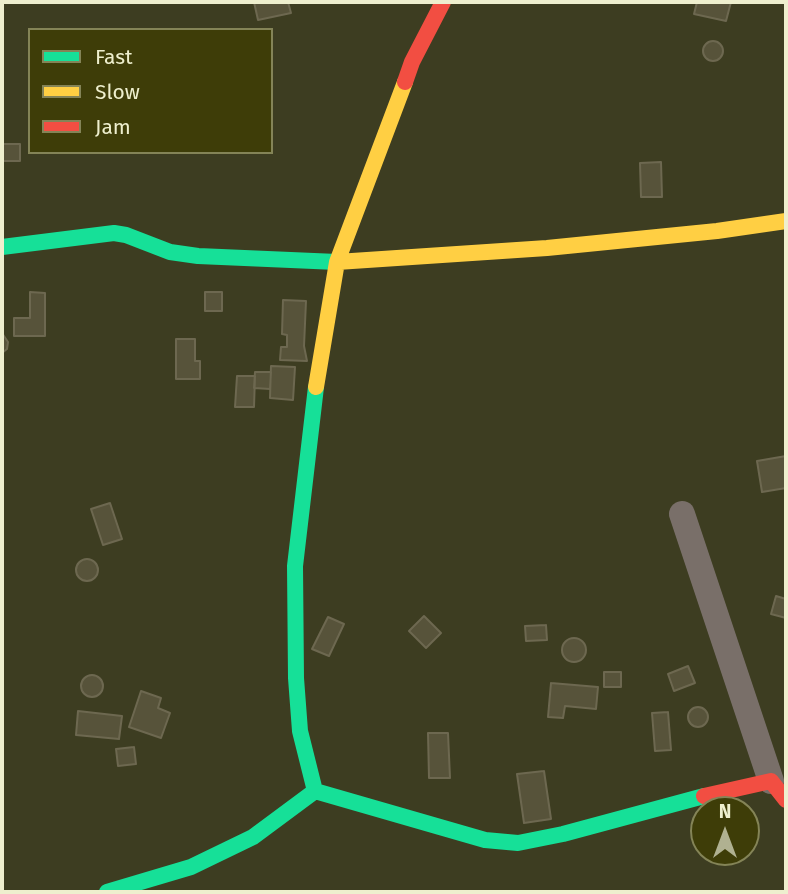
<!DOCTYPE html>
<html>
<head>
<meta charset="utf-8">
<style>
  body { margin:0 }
  #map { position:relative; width:788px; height:894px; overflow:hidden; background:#3d3d21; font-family:"Fira Sans",sans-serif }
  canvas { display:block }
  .frame { position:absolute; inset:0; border:4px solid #eeefce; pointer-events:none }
  .legend { position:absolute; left:28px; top:28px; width:245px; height:126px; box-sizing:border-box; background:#3e3d08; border:2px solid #848457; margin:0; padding:9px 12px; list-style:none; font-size:21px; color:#eeefce }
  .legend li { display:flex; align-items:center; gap:14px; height:35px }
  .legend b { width:35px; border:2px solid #848457 }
  .north { position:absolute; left:690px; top:796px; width:70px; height:70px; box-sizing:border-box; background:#3e3d08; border:2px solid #848457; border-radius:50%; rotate:0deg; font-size:19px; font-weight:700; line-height:28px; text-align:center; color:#eeefce }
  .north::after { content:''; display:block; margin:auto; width:24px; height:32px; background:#b0b191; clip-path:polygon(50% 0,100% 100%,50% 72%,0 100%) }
</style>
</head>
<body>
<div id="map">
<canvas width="788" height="894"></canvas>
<div class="frame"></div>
<ul class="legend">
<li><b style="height:9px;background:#16e098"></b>Fast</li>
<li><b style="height:9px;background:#ffcf43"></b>Slow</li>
<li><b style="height:9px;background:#f24e42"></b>Jam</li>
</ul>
<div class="north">N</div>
</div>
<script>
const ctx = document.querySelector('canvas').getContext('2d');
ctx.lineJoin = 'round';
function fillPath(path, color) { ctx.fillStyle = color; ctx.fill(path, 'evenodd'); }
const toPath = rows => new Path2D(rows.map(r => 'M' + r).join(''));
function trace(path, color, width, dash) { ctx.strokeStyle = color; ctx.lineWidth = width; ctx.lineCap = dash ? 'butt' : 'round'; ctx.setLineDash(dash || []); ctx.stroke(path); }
const building = toPath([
  [254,2,288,2,291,13,258,20,254,2],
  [697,2,731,2,726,21,694,14,697,2],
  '703 51a10 10 0 1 1 20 0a10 10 0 1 1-20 0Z',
  [2,144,20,144,20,161,2,161,2,144],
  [661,162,662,197,641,197,640,163,661,162],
  [30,292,45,293,45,336,14,336,14,318,30,318,30,292],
  [205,292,222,292,222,311,205,311,205,292],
  [283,300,306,301,304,346,307,361,280,360,281,347,287,347,287,335,282,334,283,300],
  [2,333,8,342,7,349,2,353,2,333],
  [176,339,195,339,195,361,200,361,200,379,176,379,176,339],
  [271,366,295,367,293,400,270,398,271,366],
  [255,372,271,372,270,389,254,388,255,372],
  [237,376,255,376,254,407,235,407,237,376],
  [786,456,786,488,762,492,757,461,786,456],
  [110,503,122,539,103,545,91,509,110,503],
  '76 570a11 11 0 1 1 22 0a11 11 0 1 1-22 0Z',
  [776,596,786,599,786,618,771,614,776,596],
  [424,616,441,633,426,648,409,631,424,616],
  [328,617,344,624,329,656,312,649,328,617],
  [546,625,547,640,526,641,525,626,546,625],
  '562 650a12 12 0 1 1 24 0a12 12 0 1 1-24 0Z',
  [688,666,695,683,674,691,668,674,688,666],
  [604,672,621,672,621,687,604,687,604,672],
  '81 686a11 11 0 1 1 22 0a11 11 0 1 1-22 0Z',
  [551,683,598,687,596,709,565,706,563,718,548,717,551,683],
  [141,691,161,698,158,708,170,713,161,738,129,727,141,691],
  '688 717a10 10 0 1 1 20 0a10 10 0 1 1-20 0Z',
  [78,711,122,716,119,739,76,735,78,711],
  [668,712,671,750,655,751,652,713,668,712],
  [428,733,448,733,450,778,429,778,428,733],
  [134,747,136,764,118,766,116,749,134,747],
  [544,771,551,819,524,823,517,774,544,771]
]);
const street = toPath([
  [682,514,771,781]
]);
const fast = toPath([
  [2,247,114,233,126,235,170,252,198,256,337,262],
  [315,791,300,731,296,678,295,566,316,387],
  [107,892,191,867,253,837,315,791,485,840,518,843,563,834,704,796]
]);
const slow = toPath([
  [337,262,547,248,717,231,786,221],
  [316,387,337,262,405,82]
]);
const jam = toPath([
  [405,82,412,62,443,2],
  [704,796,771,781,786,800]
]);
fillPath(building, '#57533a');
trace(building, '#6d6850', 2);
trace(street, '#796f69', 26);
trace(fast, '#16e098', 16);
trace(slow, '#ffcf43', 16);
trace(jam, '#f24e42', 16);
</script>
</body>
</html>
